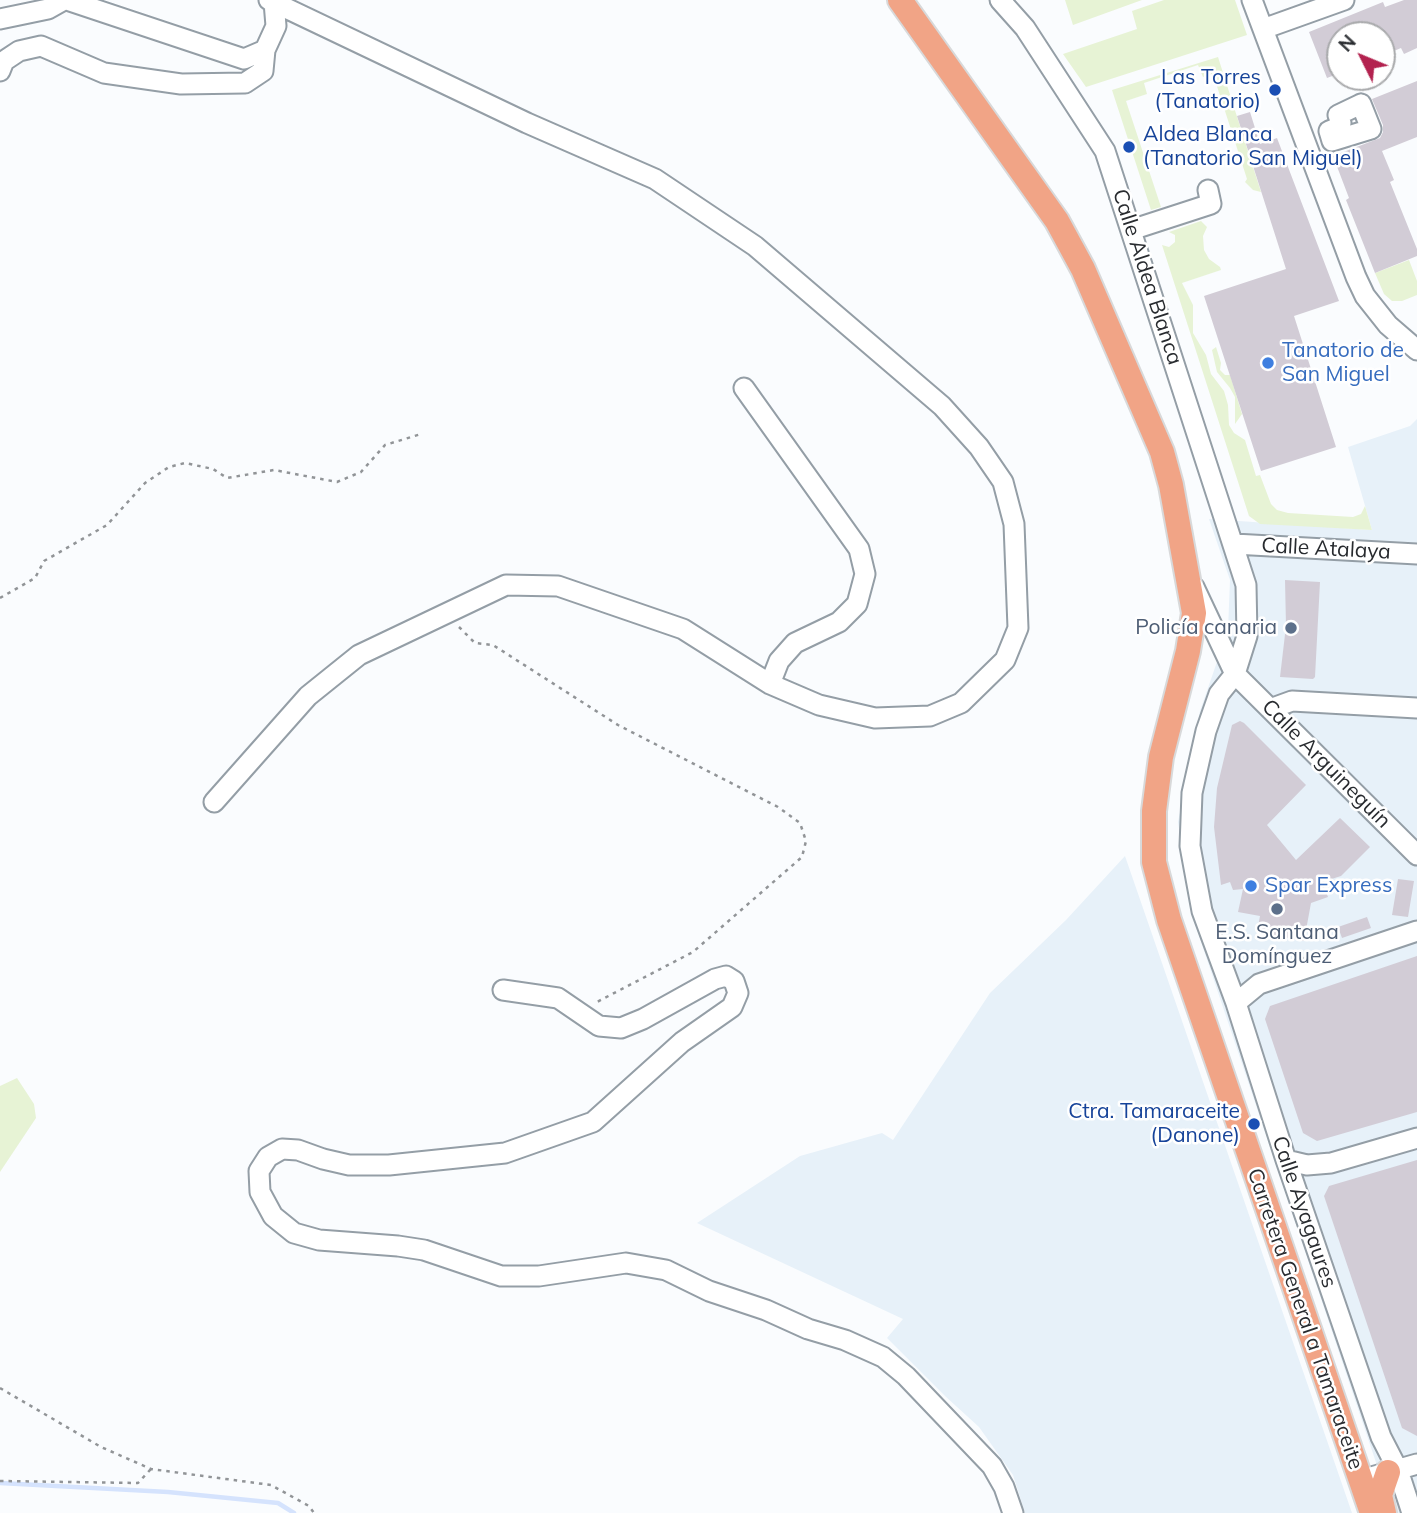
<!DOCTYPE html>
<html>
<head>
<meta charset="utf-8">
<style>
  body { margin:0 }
  #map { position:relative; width:1417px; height:1513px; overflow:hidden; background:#fafcfe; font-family:Mulish,sans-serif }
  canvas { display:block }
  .north { position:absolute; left:1326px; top:21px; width:70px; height:70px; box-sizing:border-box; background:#fff; border:2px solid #a9aaac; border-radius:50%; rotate:313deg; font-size:19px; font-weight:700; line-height:28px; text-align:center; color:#282b2f }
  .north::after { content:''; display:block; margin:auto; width:24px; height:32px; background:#b3224f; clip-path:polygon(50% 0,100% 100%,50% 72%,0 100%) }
</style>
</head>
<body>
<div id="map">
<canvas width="1417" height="1513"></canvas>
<div class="north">N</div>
</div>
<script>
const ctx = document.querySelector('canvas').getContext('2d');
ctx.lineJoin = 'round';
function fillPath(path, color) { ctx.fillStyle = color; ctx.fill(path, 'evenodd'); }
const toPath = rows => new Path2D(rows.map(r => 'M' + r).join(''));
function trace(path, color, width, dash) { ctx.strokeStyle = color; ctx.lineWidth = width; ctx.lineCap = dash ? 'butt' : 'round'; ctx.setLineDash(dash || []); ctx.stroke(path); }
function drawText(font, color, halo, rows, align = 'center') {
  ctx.font = font + ' Mulish,sans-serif'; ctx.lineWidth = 5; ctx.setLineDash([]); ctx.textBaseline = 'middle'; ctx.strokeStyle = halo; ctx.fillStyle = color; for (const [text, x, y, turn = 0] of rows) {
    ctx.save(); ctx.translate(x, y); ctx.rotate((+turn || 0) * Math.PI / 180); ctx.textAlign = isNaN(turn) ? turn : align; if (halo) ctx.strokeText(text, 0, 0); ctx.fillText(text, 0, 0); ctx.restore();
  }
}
const built = toPath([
  [1417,419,1417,1513,1393,1513,1192,915,1178,822,1200,711,1228,630,1230,580,1209,519,1372,530,1348,447,1410,426],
  [1125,856,1352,1513,1025,1513,1013,1475,979,1427,945,1396,887,1338,903,1319,697,1223,800,1156,882,1133,893,1140,990,993,1066,920]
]);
const green = toPath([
  [1065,0,1142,0,1073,25],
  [1164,0,1235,0,1247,35,1086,87,1063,54,1137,29,1132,11],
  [1218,57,1261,192,1253,190,1245,182,1247,179,1213,74,1203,77,1198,65,1144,83,1147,94,1126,101,1161,207,1151,210,1112,90],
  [1201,221,1207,227,1203,236,1204,250,1209,259,1220,267,1221,270,1182,283,1193,305,1193,333,1206,355,1211,374,1224,391,1228,405,1229,425,1234,433,1245,440,1256,476,1260,475,1271,504,1277,510,1288,513,1353,517,1361,514,1365,506,1372,530,1260,524,1249,516,1162,245,1169,247,1175,242,1175,235,1169,232],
  [1409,260,1417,281,1417,295,1402,301,1392,301,1384,294,1375,273],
  [1216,347,1221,363,1220,370,1225,375,1230,375,1242,414,1235,424,1235,397,1230,388,1217,372,1212,350],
  [17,1078,34,1104,36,1118,0,1172,0,1086]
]);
const stream = toPath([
  [0,1483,168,1492,278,1503,294,1513]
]);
const building = toPath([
  [1404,0,1417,0,1417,48,1404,54,1401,48,1382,56,1382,35,1340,35,1340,73,1327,78,1309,32,1383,2,1385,7],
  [1417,81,1417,137,1382,151,1394,180,1390,182,1417,249,1417,256,1375,273,1346,200,1349,198,1333,156,1380,138,1383,132,1383,125,1372,99],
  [1250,112,1260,144,1277,138,1339,301,1294,316,1336,447,1261,471,1204,296,1286,269,1237,116],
  [1285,580,1320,582,1315,677,1313,679,1280,677,1286,626],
  [1240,721,1244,723,1306,785,1267,825,1296,860,1340,818,1370,847,1341,876,1322,882,1328,897,1311,903,1304,941,1257,932,1260,916,1238,912,1243,889,1233,890,1230,882,1221,885,1214,827,1217,788,1232,725],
  [1398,879,1414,881,1408,917,1392,915],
  [1367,917,1371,928,1342,938,1338,927],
  [1417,956,1417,1112,1317,1141,1303,1133,1265,1019,1270,1006],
  [1417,1160,1417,1436,1402,1428,1324,1196,1329,1186]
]);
const path = toPath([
  [0,598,35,578,44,561,107,525,145,483,169,467,185,463,213,469,227,478,274,470,337,482,361,472,385,445,421,434],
  [459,627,475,643,493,645,618,725,778,807,800,823,806,841,802,857,693,952,595,1003],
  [0,1388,101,1447,151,1469,271,1485,309,1506,314,1513],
  [0,1481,138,1483,151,1469]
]);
const minor = toPath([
  [67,0,244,59,265,50,276,26,274,2],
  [1000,0,1025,28,1105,151,1246,585,1247,636,1235,674,1219,694,1206,731,1192,793,1190,846,1202,911,1236,1003,1286,1160,1381,1437,1398,1470,1412,1513],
  [1252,0,1356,277,1365,296,1388,325,1417,350],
  [0,19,48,9,64,0],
  [1263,29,1344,0],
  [0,71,4,61,19,51,41,46,104,73,181,84,245,83,263,71,265,50],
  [1361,104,1371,129,1332,141,1329,131,1339,127,1341,123,1338,115,1361,104],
  [1131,230,1211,204,1208,190],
  [744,388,859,549,865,574,857,604,839,622,795,643,779,661,770,684],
  [1234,544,1417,554],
  [1194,587,1235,674,1417,855],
  [1270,709,1292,701,1417,708],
  [214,802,308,696,359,655,506,585,558,586,683,629,770,684,819,705,875,718,930,716,961,703,1005,660,1018,628,1014,524,1003,482,979,447,942,406,755,246,655,179,527,123,269,0],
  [503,990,558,998,599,1026,621,1028,643,1019,715,979,726,976,734,981,738,993,732,1007,682,1042,593,1122,505,1153,389,1165,349,1165,323,1159,298,1150,282,1149,268,1157,259,1171,260,1192,273,1216,294,1233,319,1240,398,1246,424,1250,501,1276,539,1276,626,1263,666,1270,709,1291,766,1310,808,1329,845,1340,883,1357,906,1376,992,1466,1004,1487,1013,1513],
  [1236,1003,1259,984,1417,931],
  [1286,1160,1307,1165,1331,1163,1417,1138],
  [1361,1480,1417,1464]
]);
const major = toPath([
  [900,0,1057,221,1083,269,1162,452,1171,485,1194,613,1188,651,1161,757,1154,811,1154,862,1169,920,1372,1513],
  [1384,1513,1380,1495,1388,1472]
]);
const markers = [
  [1275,90,7,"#1a4fb4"],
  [1129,147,7,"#1a4fb4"],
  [1268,363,7,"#3f7fe0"],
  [1291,628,7,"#5c6f8a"],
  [1251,886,7,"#3f7fe0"],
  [1277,909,7,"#5c6f8a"],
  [1254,1124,7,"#1a4fb4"]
];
const transitNames = [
  ["Las Torres",1261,78],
  ["(Tanatorio)",1261,102],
  ["Aldea Blanca",1143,135,"left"],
  ["(Tanatorio San Miguel)",1143,159,"left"],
  ["Ctra. Tamaraceite",1240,1112],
  ["(Danone)",1240,1136]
];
const streetNames = [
  ["Calle Aldea Blanca",1147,277,72],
  ["Calle Atalaya",1326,549,3],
  ["Calle Arguineguín",1326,764,45],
  ["Calle Ayagaures",1304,1212,71],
  ["Carretera General a Tamaraceite",1305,1319,71]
];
const shopNames = [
  ["Tanatorio de",1282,351],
  ["San Miguel",1282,375],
  ["Spar Express",1265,886]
];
const serviceNames = [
  ["Policía canaria",1277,628],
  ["E.S. Santana",1277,933,"center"],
  ["Domínguez",1277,957,"center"]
];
fillPath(built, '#e7f1f9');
fillPath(green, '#e7f3d5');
trace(stream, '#d5e3fd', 4.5);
fillPath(building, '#d2ccd6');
trace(minor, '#949ea6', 23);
trace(major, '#d8d9da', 28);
trace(path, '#919497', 2.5, [3.5, 5]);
trace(minor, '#fff', 19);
trace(major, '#f1a486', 24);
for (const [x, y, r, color] of markers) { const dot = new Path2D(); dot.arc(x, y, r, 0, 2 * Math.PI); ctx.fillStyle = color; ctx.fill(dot); trace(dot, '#fff', 2.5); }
drawText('21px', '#164399', '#fff', transitNames, 'right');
drawText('21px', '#282b2f', '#fff', streetNames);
drawText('21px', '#366cbe', '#fff', shopNames, 'left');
drawText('21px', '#4e5e75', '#fff', serviceNames, 'right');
</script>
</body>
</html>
